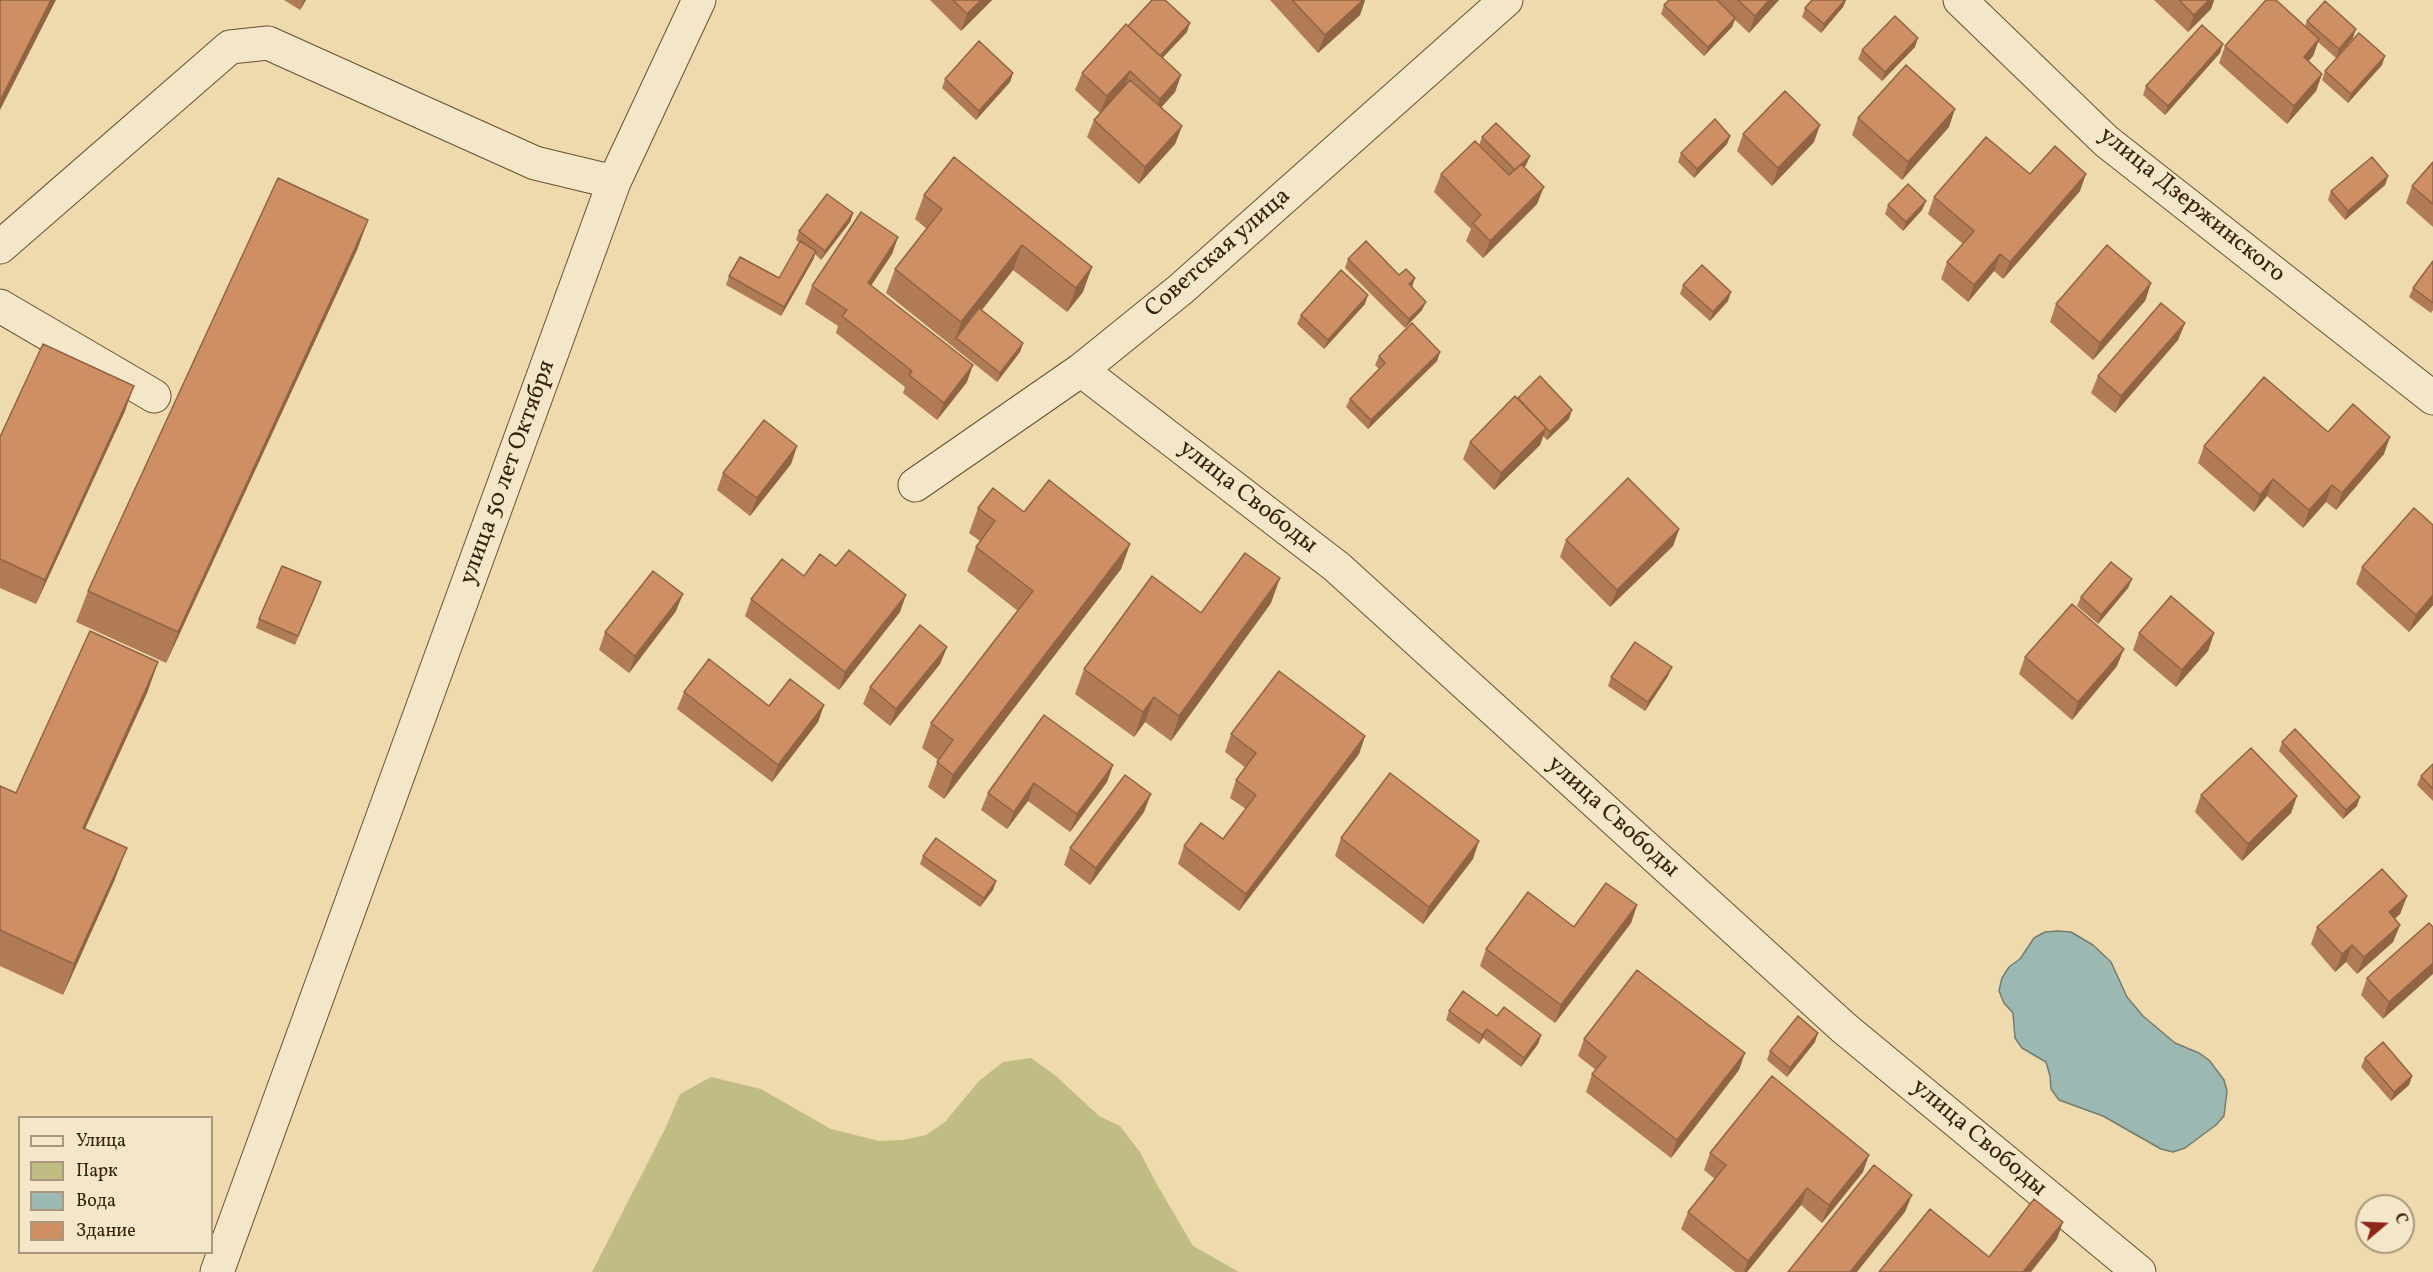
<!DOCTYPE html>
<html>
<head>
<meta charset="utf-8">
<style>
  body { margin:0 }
  #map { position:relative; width:2433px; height:1272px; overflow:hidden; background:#eedaac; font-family:Vollkorn,serif }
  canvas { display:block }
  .legend { position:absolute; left:18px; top:1116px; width:195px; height:138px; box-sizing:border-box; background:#f4e7c9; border:2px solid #a9987c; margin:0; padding:8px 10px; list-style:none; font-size:18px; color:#392209 }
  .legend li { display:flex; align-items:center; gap:12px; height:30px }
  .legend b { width:30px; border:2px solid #a9987c }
  .north { position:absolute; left:2355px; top:1194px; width:60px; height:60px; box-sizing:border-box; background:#f4e7c9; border:2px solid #a9987c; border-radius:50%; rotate:71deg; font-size:16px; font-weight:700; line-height:24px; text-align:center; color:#392209 }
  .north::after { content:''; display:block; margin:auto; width:21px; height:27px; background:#8f2418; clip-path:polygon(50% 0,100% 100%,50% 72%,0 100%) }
</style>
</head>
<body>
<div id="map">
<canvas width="2433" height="1272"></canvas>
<ul class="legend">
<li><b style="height:8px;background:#f4e7c9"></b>Улица</li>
<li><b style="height:16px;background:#c0bd84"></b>Парк</li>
<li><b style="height:16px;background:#9cb8b3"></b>Вода</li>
<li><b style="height:16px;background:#cd8f63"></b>Здание</li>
</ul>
<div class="north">С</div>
</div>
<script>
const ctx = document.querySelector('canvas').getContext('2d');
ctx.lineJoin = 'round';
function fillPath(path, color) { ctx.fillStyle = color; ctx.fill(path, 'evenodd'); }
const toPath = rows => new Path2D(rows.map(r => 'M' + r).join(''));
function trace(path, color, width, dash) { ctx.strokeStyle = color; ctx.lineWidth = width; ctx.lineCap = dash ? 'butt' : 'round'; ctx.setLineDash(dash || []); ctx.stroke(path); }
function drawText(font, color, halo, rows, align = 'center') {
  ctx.font = font + ' Vollkorn,serif'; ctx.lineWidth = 4.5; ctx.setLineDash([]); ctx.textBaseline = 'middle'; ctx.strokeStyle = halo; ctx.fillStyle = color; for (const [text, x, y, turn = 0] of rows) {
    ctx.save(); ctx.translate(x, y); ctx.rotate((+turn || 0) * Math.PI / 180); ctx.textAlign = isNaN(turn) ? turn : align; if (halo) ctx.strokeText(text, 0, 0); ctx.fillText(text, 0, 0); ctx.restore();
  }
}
const green = toPath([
  [1031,1058,1056,1076,1099,1116,1120,1126,1140,1152,1155,1181,1193,1246,1239,1272,592,1272,665,1129,680,1094,711,1077,761,1089,831,1129,879,1141,903,1140,926,1135,945,1122,979,1081,1003,1062]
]);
const water = toPath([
  [2058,931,2071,932,2093,945,2111,962,2127,997,2143,1016,2175,1043,2199,1053,2209,1060,2224,1080,2227,1091,2224,1116,2216,1125,2185,1148,2173,1152,2161,1149,2103,1116,2059,1100,2051,1089,2050,1076,2046,1062,2022,1048,2015,1038,2013,1013,2004,1003,1999,991,2002,978,2009,967,2020,959,2034,938,2045,932,2058,931]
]);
const minor = toPath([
  [1960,0,2106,141,2433,398],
  [0,247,230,47,268,43,535,163,614,182],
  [0,306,154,396],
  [1081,370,1337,567,1844,1028,2139,1272],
  [915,485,1081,370,1181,289,1506,0],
  [217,1272,614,182,699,0]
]);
const wall = toPath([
  [284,0,306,0,300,10],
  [930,0,992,0,961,31],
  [1270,0,1365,0,1360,15,1318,53],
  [1669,0,1779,0,1749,33,1735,20,1732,27,1704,56,1661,14,1664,5],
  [1812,0,1846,0,1843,7,1821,33,1802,17,1805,8],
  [2154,0,2214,0,2211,9,2188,32],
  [2307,21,2353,38,2336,58,2318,42,2313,56,2308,61,2322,74,2316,91,2287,124,2219,63,2225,46,2305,26],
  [1128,26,1187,32,1162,58,1181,75,1175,92,1161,108,1182,126,1175,144,1139,184,1087,137,1094,120,1100,113,1075,90,1082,73],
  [1915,47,1882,81,1858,59,1862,50],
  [2220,53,2165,115,2143,95,2146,86],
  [2382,65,2348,103,2322,80,2325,71],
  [1013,73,1010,82,976,120,942,88,945,79],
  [1858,118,1949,127,1902,180,1852,135],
  [1743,134,1814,142,1772,186,1737,151],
  [1730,136,1727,144,1694,178,1678,162,1681,153],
  [1482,137,1530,156,1526,165,1524,168,1537,204,1483,258,1466,241,1471,229,1434,192,1441,174,1479,145],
  [954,157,1083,292,1067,312,1013,270,982,310,1023,343,1020,352,997,382,886,293,895,269,927,229,915,219,924,195],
  [2433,162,2433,227,2406,203,2412,186],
  [2030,174,2080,191,2003,279,1994,271,1968,302,1941,279,1947,262,1963,244,1928,214,1934,197],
  [2388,176,2385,185,2345,220,2328,200,2331,191],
  [1926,201,1922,210,1903,231,1885,214,1888,205],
  [853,213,850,222,821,260,815,254,813,260,781,316,726,285,729,276,779,278,799,242,796,240,799,231],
  [368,220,357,250,166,663,76,622,88,591],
  [898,237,892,254,871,286,967,382,937,420,903,393,905,387,836,333,838,326,805,304,812,286],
  [1348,259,1399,275,1426,302,1422,310,1405,328,1345,268],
  [2433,261,2433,310,2431,313,2409,297,2413,288],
  [2151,283,2145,301,2093,360,2050,322,2056,304],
  [1683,285,1728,301,1710,321,1680,294],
  [1365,304,1324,349,1297,324,1301,315],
  [2185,323,2178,340,2115,413,2091,393,2098,376],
  [1440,352,1437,361,1368,429,1346,407,1350,399,1379,369,1375,365,1379,356],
  [1518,398,1569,419,1547,440,1543,436,1540,445,1494,490,1463,459,1470,442],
  [125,411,36,604,0,588,0,437],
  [2328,432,2384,454,2336,510,2326,502,2303,528,2267,496,2254,512,2198,463,2204,446],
  [797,446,791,464,750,516,717,490,723,473],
  [978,508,1024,512,1130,544,1121,569,944,799,928,787,938,760,922,748,931,723,1018,611,967,571,976,547,980,541,969,533],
  [1679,529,1673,546,1610,607,1560,557,1566,540],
  [836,566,900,612,839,690,745,616,751,599,804,576],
  [2362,567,2433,605,2409,632,2356,584],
  [2132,579,2128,588,2098,624,2077,606,2081,597],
  [318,591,295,645,256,628,259,619],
  [1271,603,1171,741,1145,722,1134,737,1075,694,1084,669,1201,613],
  [676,611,629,673,599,650,605,632],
  [2139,633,2214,633,2208,651,2176,687,2133,650],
  [947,647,940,664,890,726,863,704,870,687],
  [2025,657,2117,666,2072,720,2019,674],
  [158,662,147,693,85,829,115,879,63,995,0,966,0,786,16,793],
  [1668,676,1645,711,1608,686,1611,677],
  [684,692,769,706,824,705,818,722,772,782,677,709],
  [1231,734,1365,736,1359,754,1239,911,1178,864,1184,846,1223,839,1246,809,1230,798,1236,780,1246,768,1225,752],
  [2282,742,2357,806,2343,819,2279,751],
  [2433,764,2433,801,2417,785,2421,776],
  [1113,765,1107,782,1070,832,1028,801,1007,829,981,810,988,793],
  [2201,795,2297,796,2291,813,2242,861,2195,812],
  [1144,812,1090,885,1064,865,1070,848],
  [1341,838,1473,859,1423,924,1335,856],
  [923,856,996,881,993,890,980,907,920,864],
  [2407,896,2400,914,2394,919,2400,925,2393,942,2357,974,2346,962,2335,972,2311,944,2317,927],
  [1637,905,1631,923,1555,1023,1480,966,1486,949,1574,927],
  [2429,923,2383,1019,2361,995,2367,978],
  [1449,1011,1497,1016,1541,1035,1538,1044,1521,1067,1483,1038,1479,1044,1446,1020],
  [1584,1039,1739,1070,1671,1158,1586,1092,1592,1074,1596,1070,1578,1056],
  [1815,1042,1787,1077,1767,1060,1770,1051],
  [2365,1058,2412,1076,2409,1085,2391,1101,2361,1067],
  [1710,1153,1863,1172,1822,1223,1801,1205,1747,1272,1735,1272,1681,1229,1688,1212,1715,1179,1704,1170]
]);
const shadedWall = toPath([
  [51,0,56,0,0,110,0,101],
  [304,0,306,0,300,10],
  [981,0,992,0,961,31,967,14],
  [1363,0,1365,0,1360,15,1318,53,1325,35],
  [1769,0,1779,0,1749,33,1755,16],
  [1845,0,1846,0,1843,7,1821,33,1824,24],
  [2209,0,2214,0,2211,9,2188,32,2194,15],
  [1735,18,1732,27,1704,56,1708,47],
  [1190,23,1187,32,1154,67,1157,58],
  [2356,29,2353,38,2336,58,2339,49],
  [1918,38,1915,47,1882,81,1885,72],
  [2319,39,2313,56,2297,74,2304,57],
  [2223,44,2220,53,2165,115,2168,106],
  [2385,56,2382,65,2348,103,2351,94],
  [1130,71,1124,89,1100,113,1107,96],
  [1013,73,1010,82,976,120,979,111],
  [2322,74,2316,91,2287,124,2294,106],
  [1181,75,1175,92,1153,116,1160,99],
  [1955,109,1949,127,1902,180,1908,162],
  [1820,125,1814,142,1772,186,1778,168],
  [1182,126,1175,144,1139,184,1145,167],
  [1730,136,1727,144,1694,178,1697,169],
  [1530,156,1526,165,1512,179,1515,171],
  [2086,174,2080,191,2003,279,2010,262],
  [2388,176,2385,185,2345,220,2348,211],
  [1544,187,1537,204,1483,258,1490,241],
  [1926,201,1922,210,1903,231,1906,222],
  [853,213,850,222,821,260,825,251],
  [368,220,357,250,166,663,178,632],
  [898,237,892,254,861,300,868,283],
  [1022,245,1013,270,958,340,956,338,961,322],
  [816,251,813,260,781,316,784,307],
  [2000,254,1994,271,1968,302,1974,285],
  [1092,267,1083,292,1067,312,1076,288],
  [1415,278,1412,287,1409,284],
  [2151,283,2145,301,2093,360,2100,343],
  [1731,292,1728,301,1710,321,1713,312],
  [1368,295,1365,304,1324,349,1328,340],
  [1426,302,1422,310,1405,328,1409,319],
  [2185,323,2178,340,2115,413,2121,396],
  [1023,343,1020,352,997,382,1000,373],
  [1440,352,1437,361,1368,429,1371,420],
  [973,365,967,382,937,420,944,403],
  [134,386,125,411,36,604,45,580],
  [1572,410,1569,419,1547,440,1550,432],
  [1546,428,1540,445,1494,490,1501,473],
  [2390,437,2384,454,2336,510,2342,493],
  [797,446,791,464,750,516,757,498],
  [2273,479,2267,496,2254,512,2260,495],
  [2332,485,2326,502,2303,528,2309,510],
  [1679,529,1673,546,1610,607,1617,590],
  [1130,544,1121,569,944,799,953,775],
  [1280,578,1271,603,1171,741,1179,716],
  [2132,579,2128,588,2098,624,2101,615],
  [683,594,676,611,629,673,635,656],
  [906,595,900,612,839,690,845,672],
  [2433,595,2433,605,2409,632,2416,615],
  [2214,633,2208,651,2176,687,2182,670],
  [947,647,940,664,890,726,896,709],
  [2124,649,2117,666,2072,720,2078,702],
  [158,662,147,693,71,859,83,828],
  [1672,667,1668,676,1645,711,1648,702],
  [1154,697,1145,722,1134,737,1143,712],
  [824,705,818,722,772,782,778,765],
  [1365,736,1359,754,1239,911,1246,894],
  [1113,765,1107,782,1070,832,1077,814],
  [1034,783,1028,801,1007,829,1014,812],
  [1151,794,1144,812,1090,885,1096,868],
  [2297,796,2291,813,2242,861,2248,844],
  [2360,797,2357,806,2343,819,2346,810],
  [1479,841,1473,859,1423,924,1429,907],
  [127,848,115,879,63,995,74,964],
  [996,881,993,890,980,907,984,898],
  [2407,896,2400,914,2382,930,2389,912],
  [1637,905,1631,923,1555,1023,1561,1005],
  [2400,925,2393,942,2357,974,2364,957],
  [2352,945,2346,962,2335,972,2342,954],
  [2433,963,2433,974,2383,1019,2389,1002],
  [1487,1029,1483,1038,1479,1044,1482,1035],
  [1818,1033,1815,1042,1787,1077,1790,1068],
  [1541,1035,1538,1044,1521,1067,1524,1058],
  [1745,1053,1739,1070,1671,1158,1677,1140],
  [2412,1076,2409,1085,2391,1101,2394,1092],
  [1869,1155,1863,1172,1822,1223,1829,1205],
  [1807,1188,1801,1205,1747,1272,1744,1272,1748,1261],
  [1912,1195,1905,1212,1857,1272,1850,1272],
  [2063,1222,2057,1239,2031,1272,2023,1272]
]);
const building = toPath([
  [0,0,51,0,0,101,0,0],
  [953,0,981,0,967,14,953,0],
  [1152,0,1165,0,1190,23,1160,56,1128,26,1152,0],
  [1292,0,1363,0,1325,35,1292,0],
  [1669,0,1717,0,1735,18,1708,47,1664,5,1669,0],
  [1738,0,1769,0,1755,16,1738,0],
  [1812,0,1845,0,1824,24,1805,8,1812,0],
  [2179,0,2209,0,2194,15,2179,0],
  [2266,0,2276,0,2319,39,2304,57,2322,74,2294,106,2225,46,2266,0],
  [2325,1,2356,29,2339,49,2307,21,2325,1],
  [1895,16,1918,38,1885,72,1862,50,1895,16],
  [1126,24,1181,75,1160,99,1130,71,1107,96,1082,73,1126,24],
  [2202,25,2223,44,2168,106,2146,86,2202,25],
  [2359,33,2385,56,2351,94,2325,71,2359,33],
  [979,41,1013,73,979,111,945,79,979,41],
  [1906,65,1955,109,1908,162,1858,118,1906,65],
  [1130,80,1182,126,1145,167,1094,120,1130,80],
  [1785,91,1820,125,1778,168,1743,134,1785,91],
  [1715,119,1730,136,1697,169,1681,153,1715,119],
  [1496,123,1530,156,1515,170,1482,137,1496,123],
  [1986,137,2030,174,2055,146,2086,174,2010,262,2000,254,1974,285,1947,262,1974,231,1934,197,1986,137],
  [1475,141,1509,175,1521,164,1544,187,1490,241,1473,223,1481,215,1441,174,1475,141],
  [954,157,1092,267,1076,288,1022,245,961,322,895,269,942,209,924,195,954,157],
  [2372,157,2388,176,2348,211,2331,191,2372,157],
  [2433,162,2433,204,2412,186,2433,162],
  [278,178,368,220,178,632,88,591,278,178],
  [1908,184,1926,201,1906,222,1888,205,1908,184],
  [827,194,853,213,825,251,799,231,827,194],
  [861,212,898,237,868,283,973,365,944,403,909,375,912,371,842,316,847,310,812,286,861,212],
  [800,241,816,251,784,307,729,276,740,257,779,278,800,241],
  [1366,241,1399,275,1406,269,1415,278,1409,284,1426,302,1409,319,1348,259,1366,241],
  [2107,245,2151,283,2100,343,2056,304,2107,245],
  [2433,261,2433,303,2413,288,2433,261],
  [1702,265,1731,292,1713,312,1683,285,1702,265],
  [1341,270,1368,295,1328,340,1301,315,1341,270],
  [2161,303,2185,323,2121,396,2098,376,2161,303],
  [979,308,1023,343,1000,373,956,338,979,308],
  [1412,323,1440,352,1371,420,1350,399,1385,363,1379,356,1412,323],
  [43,344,134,386,45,580,0,559,0,437,43,344],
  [1540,376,1572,410,1550,432,1518,398,1540,376],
  [2264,377,2328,432,2353,404,2390,437,2342,493,2332,485,2309,510,2273,479,2260,495,2204,446,2264,377],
  [1515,396,1546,428,1501,473,1470,442,1515,396],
  [764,420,797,446,757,498,723,473,764,420],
  [1628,478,1679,529,1617,590,1566,540,1628,478],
  [1049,480,1130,544,953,775,937,762,953,740,931,723,1033,591,976,547,995,521,978,508,993,488,1024,512,1049,480],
  [2414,508,2433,525,2433,595,2416,615,2362,567,2414,508],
  [849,550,906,595,845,672,751,599,782,559,804,576,820,554,836,566,849,550],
  [1245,553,1280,578,1179,716,1154,697,1143,712,1084,669,1152,576,1201,613,1245,553],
  [2111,562,2132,579,2101,615,2081,597,2111,562],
  [282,566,321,582,298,636,259,619,282,566],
  [653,571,683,594,635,656,605,632,653,571],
  [2171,596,2214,633,2182,670,2139,633,2171,596],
  [2072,604,2124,649,2078,702,2025,657,2072,604],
  [920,625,947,647,896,709,870,687,920,625],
  [90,631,158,662,83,828,127,848,74,964,0,930,0,786,16,793,90,631],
  [1635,642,1672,667,1648,702,1611,677,1635,642],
  [709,659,769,706,790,679,824,705,778,765,684,692,709,659],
  [1279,671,1365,736,1246,894,1184,846,1201,823,1223,839,1256,795,1236,780,1256,753,1231,734,1279,671],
  [1044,715,1113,765,1077,814,1034,783,1014,812,988,793,1044,715],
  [2295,729,2360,797,2346,810,2282,742,2295,729],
  [2251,748,2297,796,2248,844,2201,795,2251,748],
  [2433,764,2433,789,2421,776,2433,764],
  [1390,773,1479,841,1429,907,1341,838,1390,773],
  [1125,775,1151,794,1096,868,1070,848,1125,775],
  [936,838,996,881,984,898,923,856,936,838],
  [2382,869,2407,896,2389,912,2400,925,2364,957,2352,945,2342,954,2317,927,2382,869],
  [1606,883,1637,905,1561,1005,1486,949,1528,892,1574,927,1606,883],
  [2429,923,2433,927,2433,963,2389,1002,2367,978,2429,923],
  [1637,970,1745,1053,1677,1140,1592,1074,1606,1057,1584,1039,1637,970],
  [1463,991,1497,1016,1504,1007,1541,1035,1524,1058,1487,1029,1482,1035,1449,1011,1463,991],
  [1798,1016,1818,1033,1790,1068,1770,1051,1798,1016],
  [2383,1042,2412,1076,2394,1092,2365,1058,2383,1042],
  [1772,1076,1869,1155,1829,1205,1807,1188,1748,1261,1688,1212,1726,1165,1710,1153,1772,1076],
  [1874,1165,1912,1195,1850,1272,1788,1272,1874,1165],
  [2034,1199,2063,1222,2023,1272,1879,1272,1930,1209,1989,1257,2034,1199]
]);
const streetNames = [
  ["улица Дзержинского",2191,206,39],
  ["Советская улица",1219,254,-41],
  ["улица 50 лет Октября",509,473,-70],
  ["улица Свободы",1247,498,38],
  ["улица Свободы",1612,818,42],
  ["улица Свободы",1978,1139,40]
];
fillPath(green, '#c0bd84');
fillPath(water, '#9cb8b3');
trace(water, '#747c6f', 1.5);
trace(minor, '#665032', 35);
trace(minor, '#f4e7c9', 33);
fillPath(wall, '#b07b55');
fillPath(shadedWall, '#906445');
fillPath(building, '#cd8f63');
trace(building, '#906445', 1.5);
drawText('24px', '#392209', '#f4e7c9', streetNames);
</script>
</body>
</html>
